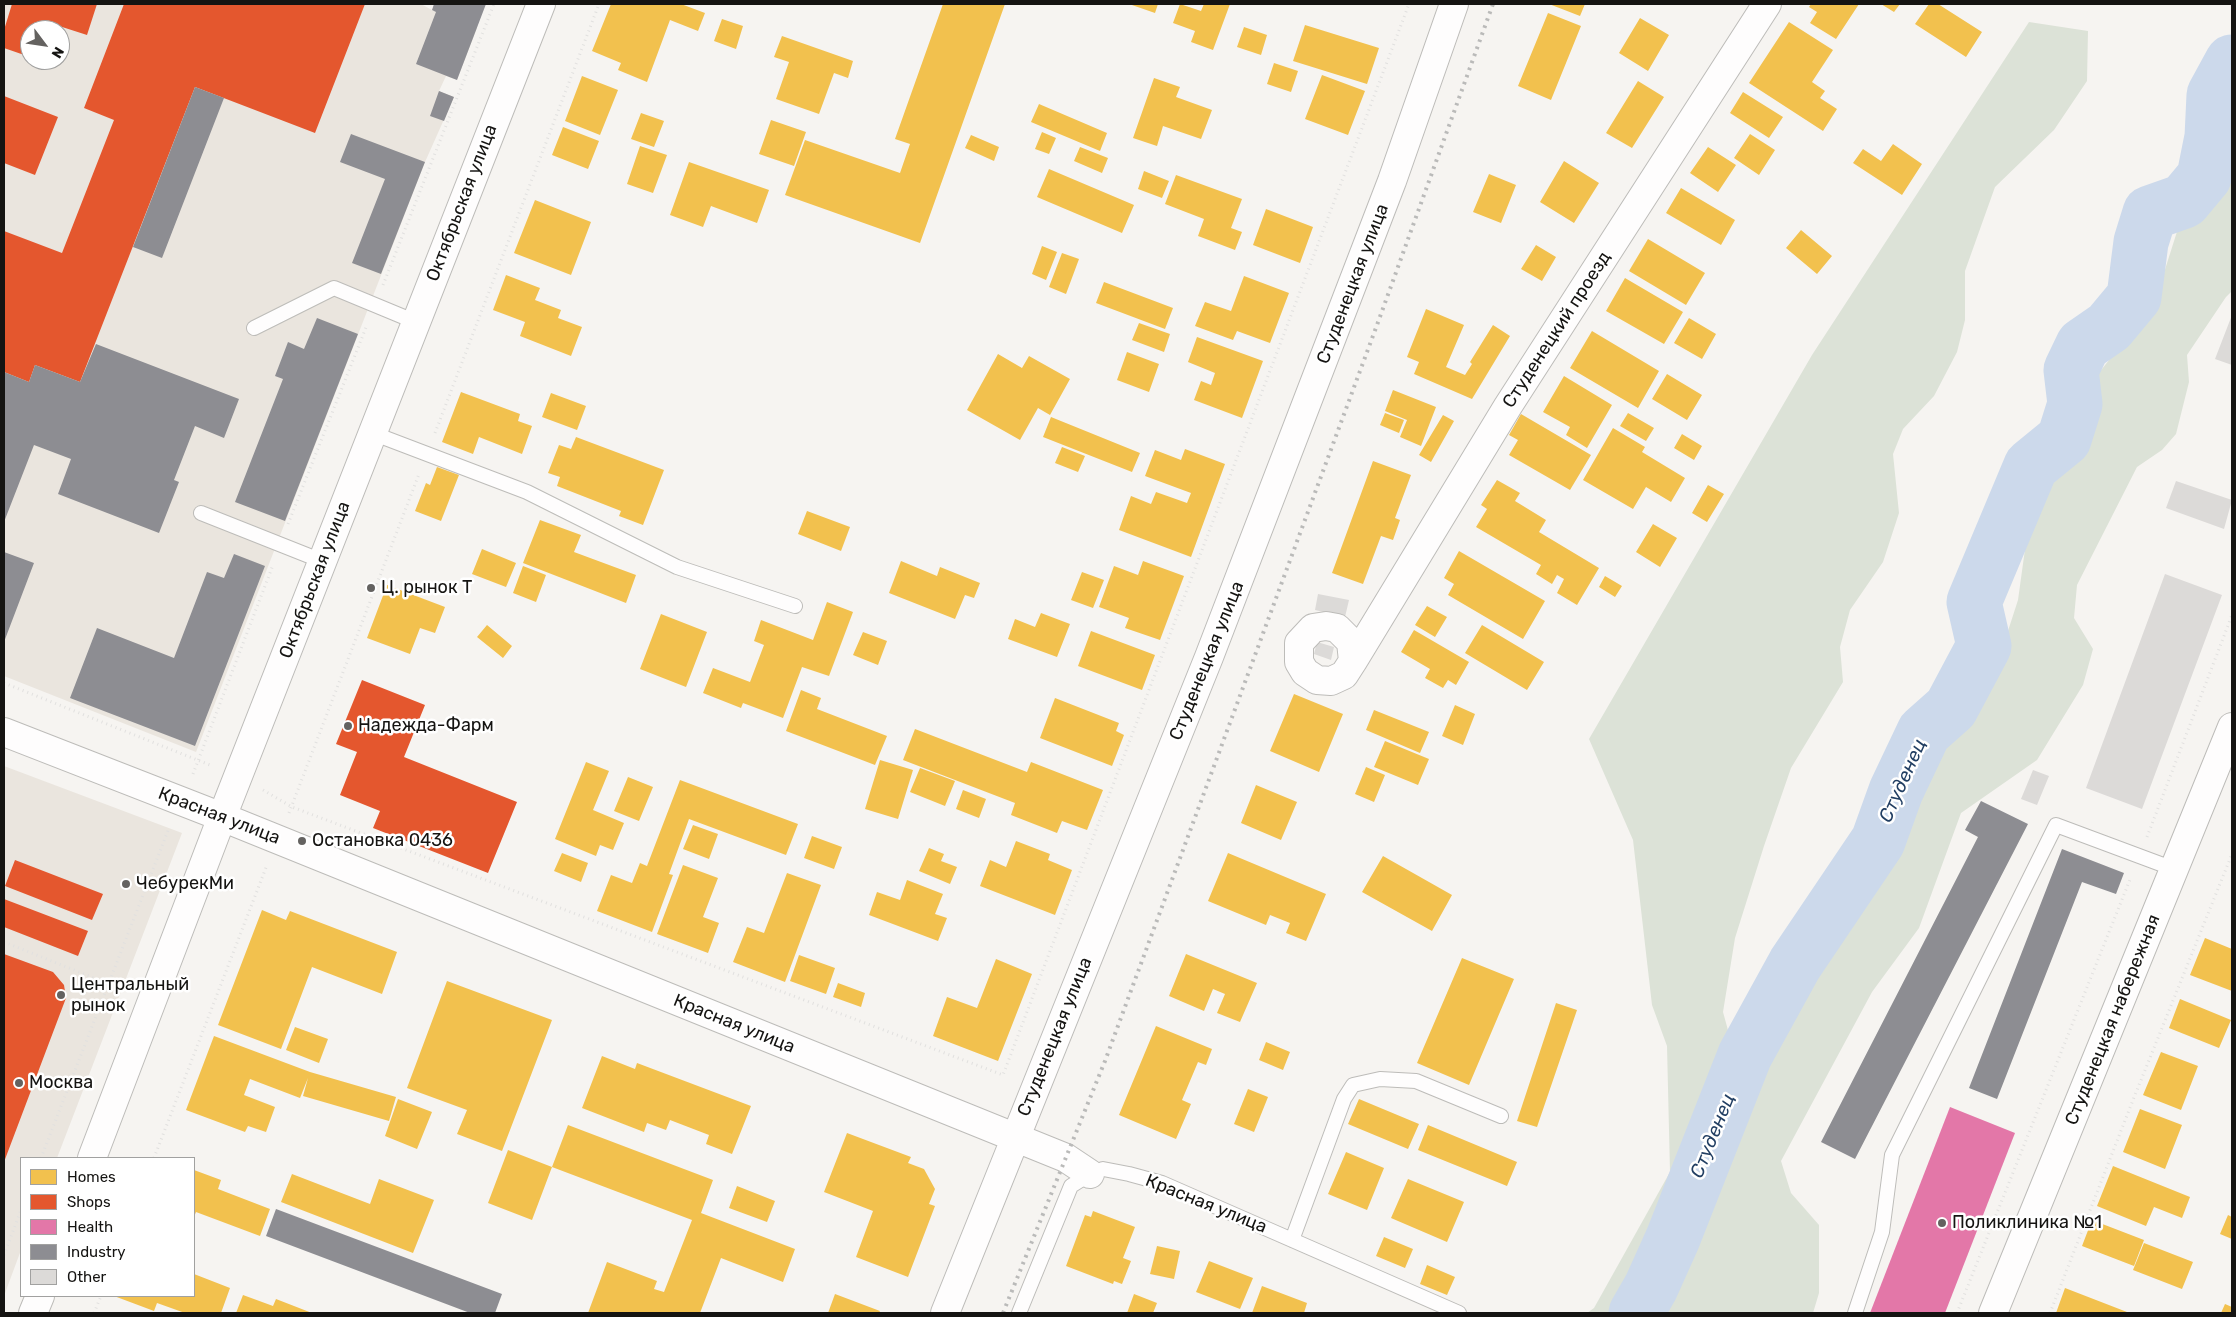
<!DOCTYPE html>
<html>
<head>
<meta charset="utf-8">
<style>
  body { margin:0 }
  #map { position:relative; width:2236px; height:1317px; overflow:hidden; background:#f6f4f1; font-family:Rubik,sans-serif }
  canvas { display:block }
  .frame { position:absolute; inset:0; border:5px solid #151412; pointer-events:none }
  .legend { position:absolute; left:20px; top:1157px; width:175px; height:140px; box-sizing:border-box; background:#fff; border:1px solid #a1a1a0; margin:0; padding:6px 9px; list-style:none; font-size:15px; color:#151412 }
  .legend li { display:flex; align-items:center; gap:10px; height:25px }
  .legend b { width:25px; border:1px solid #a1a1a0 }
  .north { position:absolute; left:20px; top:20px; width:50px; height:50px; box-sizing:border-box; background:#fff; border:1px solid #a1a1a0; border-radius:50%; rotate:121deg; font-size:14px; font-weight:700; line-height:20px; text-align:center; color:#151412 }
  .north::after { content:''; display:block; margin:auto; width:18px; height:22px; background:#646260; clip-path:polygon(50% 0,100% 100%,50% 72%,0 100%) }
</style>
</head>
<body>
<div id="map">
<canvas width="2236" height="1317"></canvas>
<div class="frame"></div>
<ul class="legend">
<li><b style="height:14px;background:#f2c14e"></b>Homes</li>
<li><b style="height:14px;background:#e4572e"></b>Shops</li>
<li><b style="height:14px;background:#e377a8"></b>Health</li>
<li><b style="height:14px;background:#8d8d92"></b>Industry</li>
<li><b style="height:14px;background:#dcdad8"></b>Other</li>
</ul>
<div class="north">N</div>
</div>
<script>
const ctx = document.querySelector('canvas').getContext('2d');
ctx.lineJoin = 'round';
function fillPath(path, color) { ctx.fillStyle = color; ctx.fill(path, 'evenodd'); }
const toPath = rows => new Path2D(rows.map(r => 'M' + r).join(''));
function trace(path, color, width, dash) { ctx.strokeStyle = color; ctx.lineWidth = width; ctx.lineCap = dash ? 'butt' : 'round'; ctx.setLineDash(dash || []); ctx.stroke(path); }
function drawText(font, color, halo, rows, align = 'center') {
  ctx.font = font + ' Rubik,sans-serif'; ctx.lineWidth = 5; ctx.setLineDash([]); ctx.textBaseline = 'middle'; ctx.strokeStyle = halo; ctx.fillStyle = color; for (const [text, x, y, turn = 0] of rows) {
    ctx.save(); ctx.translate(x, y); ctx.rotate((+turn || 0) * Math.PI / 180); ctx.textAlign = isNaN(turn) ? turn : align; if (halo) ctx.strokeText(text, 0, 0); ctx.fillText(text, 0, 0); ctx.restore();
  }
}
const built = toPath([
  [4,4,421,4,432,10,477,28,457,80,446,76,439,91,454,97,425,162,196,752,4,676],
  [30,30,60,30,60,60,30,60],
  [4,766,182,833,57,1158,21,1158,21,1250,4,1296]
]);
const green = toPath([
  [2029,22,2088,31,2087,81,2054,130,1995,187,1965,271,1965,320,1957,352,1934,396,1903,429,1893,454,1899,513,1883,562,1850,610,1840,647,1843,682,1791,768,1764,846,1735,938,1723,1012,1734,1052,1757,1053,1778,1039,1922,773,1997,665,2018,600,2026,542,2088,387,2155,301,2181,219,2220,163,2232,162,2232,291,2226,297,2187,355,2189,382,2176,434,2162,450,2137,467,2077,585,2074,618,2093,649,2083,685,2037,760,1961,813,1919,928,1872,992,1781,1161,1791,1193,1819,1225,1819,1293,1813,1313,1587,1313,1594,1308,1670,1172,1667,1046,1652,1005,1633,840,1589,739,1812,355]
]);
const homes = toPath([
  [611,4,681,4,705,13,698,31,670,20,647,82,618,70,621,63,592,51],
  [943,4,1005,4,920,243,785,195,805,140,900,173,910,144,895,139],
  [1129,4,1158,4,1155,13],
  [1180,4,1201,11,1204,4,1230,4,1213,50,1191,42,1195,31,1173,23],
  [1549,4,1585,4,1580,16],
  [1811,4,1859,4,1836,39,1810,23,1817,12,1809,7],
  [1881,4,1900,4,1894,12],
  [1929,4,1938,4,1982,32,1966,57,1915,24],
  [1548,13,1581,26,1551,100,1518,86],
  [1640,18,1669,35,1648,71,1619,53],
  [722,19,743,26,736,49,714,41],
  [1789,22,1833,50,1812,82,1825,91,1820,98,1837,109,1823,131,1749,83],
  [1305,25,1379,48,1367,84,1293,61],
  [1244,27,1267,35,1261,55,1237,47],
  [782,36,853,61,848,78,834,73,819,114,776,99,789,62,774,57],
  [1274,63,1298,71,1291,92,1267,84],
  [1322,75,1365,91,1348,135,1305,119],
  [582,76,618,90,600,135,565,121],
  [1154,78,1180,87,1176,97,1212,110,1201,139,1163,126,1157,146,1133,138],
  [1638,81,1664,97,1632,148,1606,133],
  [1743,92,1783,117,1769,138,1730,113],
  [1039,104,1107,133,1100,151,1031,122],
  [641,113,664,121,654,147,631,139],
  [771,120,806,132,794,166,759,154],
  [563,127,599,141,588,169,552,155],
  [1042,132,1056,138,1049,154,1035,149],
  [1750,134,1775,150,1759,175,1734,158],
  [971,135,999,147,994,161,965,148],
  [1893,144,1922,164,1902,195,1853,163,1863,149,1881,161],
  [640,146,667,155,653,193,627,184],
  [1080,147,1108,158,1102,173,1074,161],
  [1708,147,1736,165,1718,192,1690,173],
  [1564,161,1599,183,1574,223,1540,202],
  [689,162,769,190,757,223,711,206,703,227,670,215],
  [1049,169,1134,205,1122,233,1037,197],
  [1144,171,1169,181,1162,198,1138,189],
  [1489,174,1516,185,1501,223,1473,212],
  [1176,175,1242,199,1231,228,1242,232,1235,250,1198,236,1204,219,1165,204],
  [1681,188,1735,220,1721,245,1666,213],
  [535,200,591,222,571,275,514,253],
  [1266,209,1313,227,1300,263,1253,245],
  [1801,230,1832,256,1817,274,1786,248],
  [1648,239,1705,273,1686,305,1629,271],
  [1536,245,1556,257,1542,281,1521,269],
  [1042,246,1057,252,1046,280,1032,274],
  [1062,253,1079,259,1066,294,1049,287],
  [506,275,540,288,535,300,561,310,558,318,582,327,571,356,520,336,525,322,493,310],
  [1244,276,1289,293,1270,343,1237,331,1233,340,1195,326,1205,302,1231,311],
  [1625,278,1683,312,1664,344,1606,311],
  [1104,282,1173,308,1165,329,1096,303],
  [1426,309,1464,325,1446,367,1465,375,1472,364,1470,362,1493,325,1510,336,1472,399,1414,374,1419,362,1407,357],
  [1689,318,1716,334,1702,359,1674,343],
  [1139,323,1170,334,1164,352,1132,340],
  [1592,331,1659,371,1638,408,1570,368],
  [1197,337,1263,361,1242,418,1194,400,1201,381,1211,385,1215,373,1188,362],
  [1127,352,1159,364,1149,392,1117,380],
  [998,354,1022,368,1029,356,1070,379,1050,415,1038,408,1020,440,967,410],
  [1667,374,1702,395,1687,420,1652,399],
  [1564,376,1612,405,1587,448,1566,435,1570,427,1543,412],
  [1393,390,1436,407,1421,446,1400,437,1407,420,1385,411],
  [461,392,520,414,518,421,532,426,522,454,479,437,473,454,442,442],
  [551,393,586,406,577,430,542,417],
  [1385,413,1404,420,1399,433,1380,425],
  [1628,413,1654,428,1646,441,1620,426],
  [1521,414,1591,455,1570,490,1509,455,1518,440,1509,435],
  [1443,415,1454,421,1431,462,1419,455],
  [1051,417,1140,453,1132,472,1043,437],
  [1613,428,1645,447,1642,452,1685,478,1671,502,1646,487,1633,509,1583,480],
  [1682,434,1702,446,1694,460,1674,448],
  [576,437,664,470,643,525,619,516,621,511,557,486,560,477,548,473,559,445,571,449],
  [1062,447,1085,456,1078,472,1055,463],
  [1185,449,1225,464,1191,557,1119,530,1131,496,1151,504,1156,492,1187,503,1191,493,1145,476,1155,450,1181,460],
  [1373,461,1411,475,1395,518,1400,520,1393,540,1381,536,1363,584,1332,573],
  [437,467,459,475,441,521,415,511,426,483,430,485],
  [1497,480,1520,493,1515,501,1546,520,1539,532,1599,568,1577,605,1557,593,1564,579,1557,575,1552,584,1536,574,1541,565,1476,527,1487,509,1481,505],
  [1708,485,1724,494,1707,522,1692,513],
  [807,511,850,527,841,551,798,534],
  [540,520,581,535,574,552,636,575,626,603,523,563],
  [1653,524,1677,538,1660,567,1636,552],
  [482,549,516,563,506,587,472,574],
  [1459,551,1545,601,1523,639,1448,595,1454,584,1444,578],
  [901,561,937,576,940,567,980,583,974,598,965,595,955,619,889,593],
  [1143,561,1184,576,1160,640,1125,628,1129,618,1099,607,1114,566,1138,575],
  [523,566,546,575,536,602,513,593],
  [1082,572,1104,580,1093,608,1071,600],
  [1605,576,1622,586,1615,597,1599,587],
  [387,585,445,607,435,633,420,628,410,654,367,638],
  [827,602,853,612,829,676,802,667,783,718,743,703,741,708,703,693,713,668,750,682,764,645,754,641,761,620,813,640],
  [1427,606,1447,617,1435,637,1415,625],
  [1041,613,1070,624,1057,657,1008,639,1015,619,1035,627],
  [661,614,707,632,686,687,640,669],
  [487,625,512,646,503,658,477,637],
  [1482,625,1544,662,1527,690,1465,653],
  [1414,630,1469,662,1456,685,1448,680,1443,688,1425,678,1430,669,1401,652],
  [1091,631,1155,655,1142,690,1078,666],
  [863,632,887,641,878,665,853,655],
  [801,690,821,698,817,709,887,736,875,765,786,731],
  [1294,694,1343,714,1319,772,1270,751],
  [1055,698,1119,723,1116,731,1124,735,1112,766,1040,738],
  [1455,705,1475,714,1463,745,1442,736],
  [1374,710,1429,732,1420,753,1366,730],
  [915,729,1027,772,1031,762,1103,790,1087,830,1062,821,1057,833,1011,815,1015,803,903,760],
  [1385,741,1429,759,1418,785,1374,767],
  [880,760,913,770,898,819,865,809],
  [586,762,609,771,593,810,624,823,613,850,600,845,596,856,555,839],
  [1366,767,1385,775,1374,802,1355,794],
  [920,768,955,781,945,806,910,792],
  [628,777,653,787,639,821,614,811],
  [680,780,798,824,786,855,689,819,669,874,673,875,652,932,597,911,611,875,632,883,640,863,647,866],
  [1256,785,1297,802,1281,840,1241,823],
  [963,790,986,799,979,818,956,809],
  [693,825,718,834,709,859,683,849],
  [812,836,842,847,834,869,804,858],
  [1016,841,1050,854,1048,860,1072,870,1055,915,980,886,990,860,1006,867],
  [929,848,944,854,941,861,957,867,950,884,919,871],
  [562,853,588,863,581,882,554,871],
  [1228,853,1326,894,1306,941,1286,933,1290,923,1270,915,1266,925,1208,901],
  [1383,856,1452,895,1432,931,1362,892],
  [683,865,718,878,703,917,719,923,708,953,657,934],
  [787,873,821,885,785,982,733,962,747,927,764,933],
  [907,880,943,894,935,914,947,918,938,941,869,915,877,892,900,900],
  [262,910,286,920,290,911,397,952,382,994,312,967,281,1049,218,1025],
  [2205,938,2232,949,2232,991,2190,975],
  [1186,954,1257,983,1240,1022,1217,1013,1225,994,1213,989,1204,1011,1169,996],
  [799,955,835,968,826,994,790,981],
  [1462,958,1514,979,1469,1085,1417,1063],
  [996,959,1032,974,998,1061,933,1036,947,997,977,1008],
  [447,981,552,1020,502,1151,457,1134,467,1110,407,1088],
  [838,983,865,993,861,1007,833,997],
  [2180,999,2231,1020,2219,1048,2169,1028],
  [1556,1003,1577,1010,1537,1127,1517,1121],
  [1156,1026,1212,1049,1206,1065,1198,1062,1182,1100,1191,1104,1176,1139,1119,1115],
  [295,1027,328,1039,319,1063,286,1050],
  [214,1036,310,1072,396,1097,389,1121,303,1096,308,1078,300,1098,250,1079,244,1095,275,1107,266,1132,248,1126,245,1132,186,1110],
  [1266,1042,1290,1052,1283,1070,1259,1060],
  [2161,1052,2198,1066,2181,1110,2143,1095],
  [602,1056,635,1069,637,1063,751,1106,732,1154,706,1144,709,1135,670,1120,666,1130,647,1123,644,1132,582,1108],
  [1248,1089,1268,1097,1254,1132,1234,1124],
  [398,1099,432,1112,417,1149,385,1136],
  [1359,1099,1419,1124,1408,1149,1348,1124],
  [2140,1109,2182,1125,2165,1169,2123,1152],
  [568,1125,713,1180,701,1213,795,1249,783,1282,721,1258,700,1313,588,1313,607,1262,657,1281,654,1289,664,1292,692,1220,552,1167],
  [1428,1125,1517,1162,1507,1186,1418,1150],
  [847,1133,911,1157,908,1163,924,1169,935,1189,929,1204,935,1206,908,1277,856,1257,873,1211,824,1192],
  [508,1150,552,1167,532,1220,488,1203],
  [1346,1152,1384,1168,1367,1210,1328,1194],
  [2113,1166,2190,1197,2182,1218,2154,1207,2146,1226,2097,1206],
  [194,1170,221,1180,218,1189,270,1209,260,1236,196,1212,194,1217],
  [292,1174,370,1204,379,1179,434,1200,413,1253,281,1202],
  [1408,1179,1464,1202,1447,1242,1391,1218],
  [737,1186,775,1201,767,1222,729,1208],
  [1093,1211,1135,1227,1123,1258,1131,1261,1122,1284,1114,1281,1113,1284,1066,1266,1085,1215,1091,1217],
  [2228,1215,2232,1217,2232,1239,2220,1234],
  [2092,1220,2144,1240,2134,1266,2082,1246],
  [1384,1237,1413,1249,1405,1268,1376,1256],
  [2144,1243,2193,1262,2182,1289,2133,1270],
  [1157,1246,1180,1251,1174,1279,1150,1274],
  [1209,1261,1253,1278,1240,1309,1196,1292],
  [1427,1265,1455,1277,1447,1295,1420,1284],
  [194,1274,230,1288,221,1313,185,1313,157,1303,154,1311,114,1296,194,1296],
  [1262,1286,1307,1303,1304,1313,1252,1313],
  [2065,1288,2127,1312,2126,1313,2056,1313],
  [835,1294,880,1311,879,1313,828,1313],
  [1134,1294,1157,1303,1153,1313,1127,1313],
  [243,1295,273,1306,276,1299,312,1313,236,1313],
  [2225,1304,2232,1307,2232,1313,2221,1313]
]);
const shops = toPath([
  [12,4,97,4,87,35,59,26,58,30,30,30,30,57,4,48,4,30],
  [124,4,365,4,315,133,195,87,80,382,35,365,29,382,4,372,4,231,62,253,114,120,84,108],
  [4,96,58,117,35,175,4,163],
  [362,680,425,705,404,757,517,802,488,873,373,828,380,811,340,795,357,752,336,744],
  [15,860,103,894,92,920,5,886],
  [4,899,88,931,78,956,4,927],
  [4,954,53,972,64,985,66,998,4,1162]
]);
const health = toPath([
  [1950,1107,2015,1133,1945,1313,1870,1313]
]);
const industry = toPath([
  [434,4,486,4,457,80,416,64,436,12,432,10],
  [195,87,224,98,162,258,133,247],
  [439,91,454,97,444,121,430,116],
  [351,134,425,162,381,274,352,263,385,179,340,162],
  [317,318,358,334,285,521,235,502,283,379,275,376,288,342,304,349],
  [96,344,239,399,224,438,195,426,174,480,179,482,159,533,58,494,71,459,34,445,4,522,4,372,29,382,35,365,80,382],
  [4,552,34,563,4,642],
  [234,554,265,566,195,746,70,698,97,628,174,658,207,572,224,578],
  [1981,801,2028,824,1855,1159,1821,1142,1978,837,1965,830],
  [2062,849,2124,873,2116,894,2082,882,1997,1099,1969,1088],
  [276,1209,502,1294,495,1313,470,1313,266,1236]
]);
const river = toPath([
  [1636,1313,1651,1287,1673,1238,1745,1055,1795,964,1878,841,1896,791,1924,732,1951,708,1984,646,1974,602,2031,466,2064,439,2075,404,2071,370,2083,345,2109,327,2134,297,2141,242,2150,213,2184,201,2204,177,2212,137,2214,95,2232,62]
]);
const building = toPath([
  [2232,315,2232,365,2215,359],
  [2176,481,2232,500,2224,529,2166,508],
  [2165,574,2222,595,2142,809,2086,788],
  [1318,594,1349,600,1345,617,1315,610],
  [1317,642,1334,647,1331,660,1314,654],
  [2033,770,2049,776,2037,805,2021,799]
]);
const path = toPath([
  [383,285,494,4],
  [435,433,599,4],
  [288,524,367,325],
  [4,683,210,765],
  [193,774,273,565],
  [263,790,292,807,1003,1075,1409,4],
  [289,813,419,474],
  [2147,837,2232,615],
  [4,942,109,984],
  [41,1158,169,828],
  [154,1158,267,865],
  [4,1255,21,1210],
  [94,1313,101,1296],
  [1957,1313,2131,877],
  [2050,1313,2133,1100,2232,854]
]);
const service = toPath([
  [254,328,334,288,416,322],
  [372,433,527,492,677,567,795,606],
  [201,513,322,561],
  [1292,1240,1344,1099,1353,1085,1380,1079,1416,1081,1501,1116],
  [1019,1313,1071,1186,1090,1174,1103,1169,1129,1174,1162,1183,1459,1313],
  [1855,1313,1882,1232,1892,1155,2056,825,2174,869]
]);
const minor = toPath([
  [1353,661,1351,642,1337,628,1326,626,1313,628,1299,643,1299,662,1305,672,1317,680,1331,681,1344,675,1353,661,1508,406,1767,4],
  [222,817,1066,1158,1090,1174],
  [945,1313,1209,657,1392,181,1454,4]
]);
const tertiary = toPath([
  [4,732,222,817],
  [1993,1313,2232,727]
]);
const secondary = toPath([
  [92,1158,222,817,541,4],
  [33,1313,40,1296]
]);
const rail = toPath([
  [1003,1313,1105,1061,1377,325,1493,4]
]);
const markers = [
  [371,588,5,"#646260"],
  [348,726,5,"#646260"],
  [302,841,5,"#646260"],
  [126,884,5,"#646260"],
  [61,995,5,"#646260"],
  [19,1083,5,"#646260"],
  [1942,1223,5,"#646260"]
];
const streetNames = [
  ["Октябрьская улица",462,203,-69],
  ["Студенецкая улица",1353,284,-69],
  ["Студенецкий проезд",1557,330,-57],
  ["Октябрьская улица",315,580,-69],
  ["Студенецкая улица",1207,661,-68],
  ["Красная улица",219,816,21],
  ["Студенецкая набережная",2113,1020,-68],
  ["Красная улица",734,1024,22],
  ["Студенецкая улица",1055,1037,-68],
  ["Красная улица",1206,1204,22]
];
const poiNames = [
  ["Ц. рынок Т",381,588],
  ["Надежда-Фарм",358,726],
  ["Остановка 0436",312,841],
  ["ЧебурекМи",136,884],
  ["Центральный",71,985],
  ["рынок",71,1006],
  ["Москва",29,1083],
  ["Поликлиника №1",1952,1223]
];
const waterNames = [
  ["Студенец",1903,781,-66],
  ["Студенец",1713,1136,-68]
];
fillPath(built, '#eae5de');
fillPath(green, '#dce2d7');
fillPath(homes, '#f2c14e');
fillPath(shops, '#e4572e');
fillPath(health, '#e377a8');
fillPath(industry, '#8d8d92');
trace(river, '#ccd9eb', 55);
fillPath(building, '#dcdad8');
trace(service, '#bdbcb9', 16);
trace(minor, '#bdbcb9', 30);
trace(tertiary, '#bdbcb9', 30);
trace(secondary, '#bdbcb9', 30);
trace(path, '#e1e0df', 3, [1, 4]);
trace(service, '#fefdfd', 14);
trace(minor, '#fefdfd', 28);
trace(tertiary, '#fefdfd', 28);
trace(secondary, '#fefdfd', 28);
trace(rail, '#babab9', 4, [2.5, 5]);
for (const [x, y, r, color] of markers) { const dot = new Path2D(); dot.arc(x, y, r, 0, 2 * Math.PI); ctx.fillStyle = color; ctx.fill(dot); trace(dot, '#fff', 2); }
drawText('18px', '#151412', '#fff', streetNames);
drawText('18px', '#151412', '#fff', poiNames, 'left');
drawText('italic 19px', '#223f63', '#fff', waterNames);
</script>
</body>
</html>
